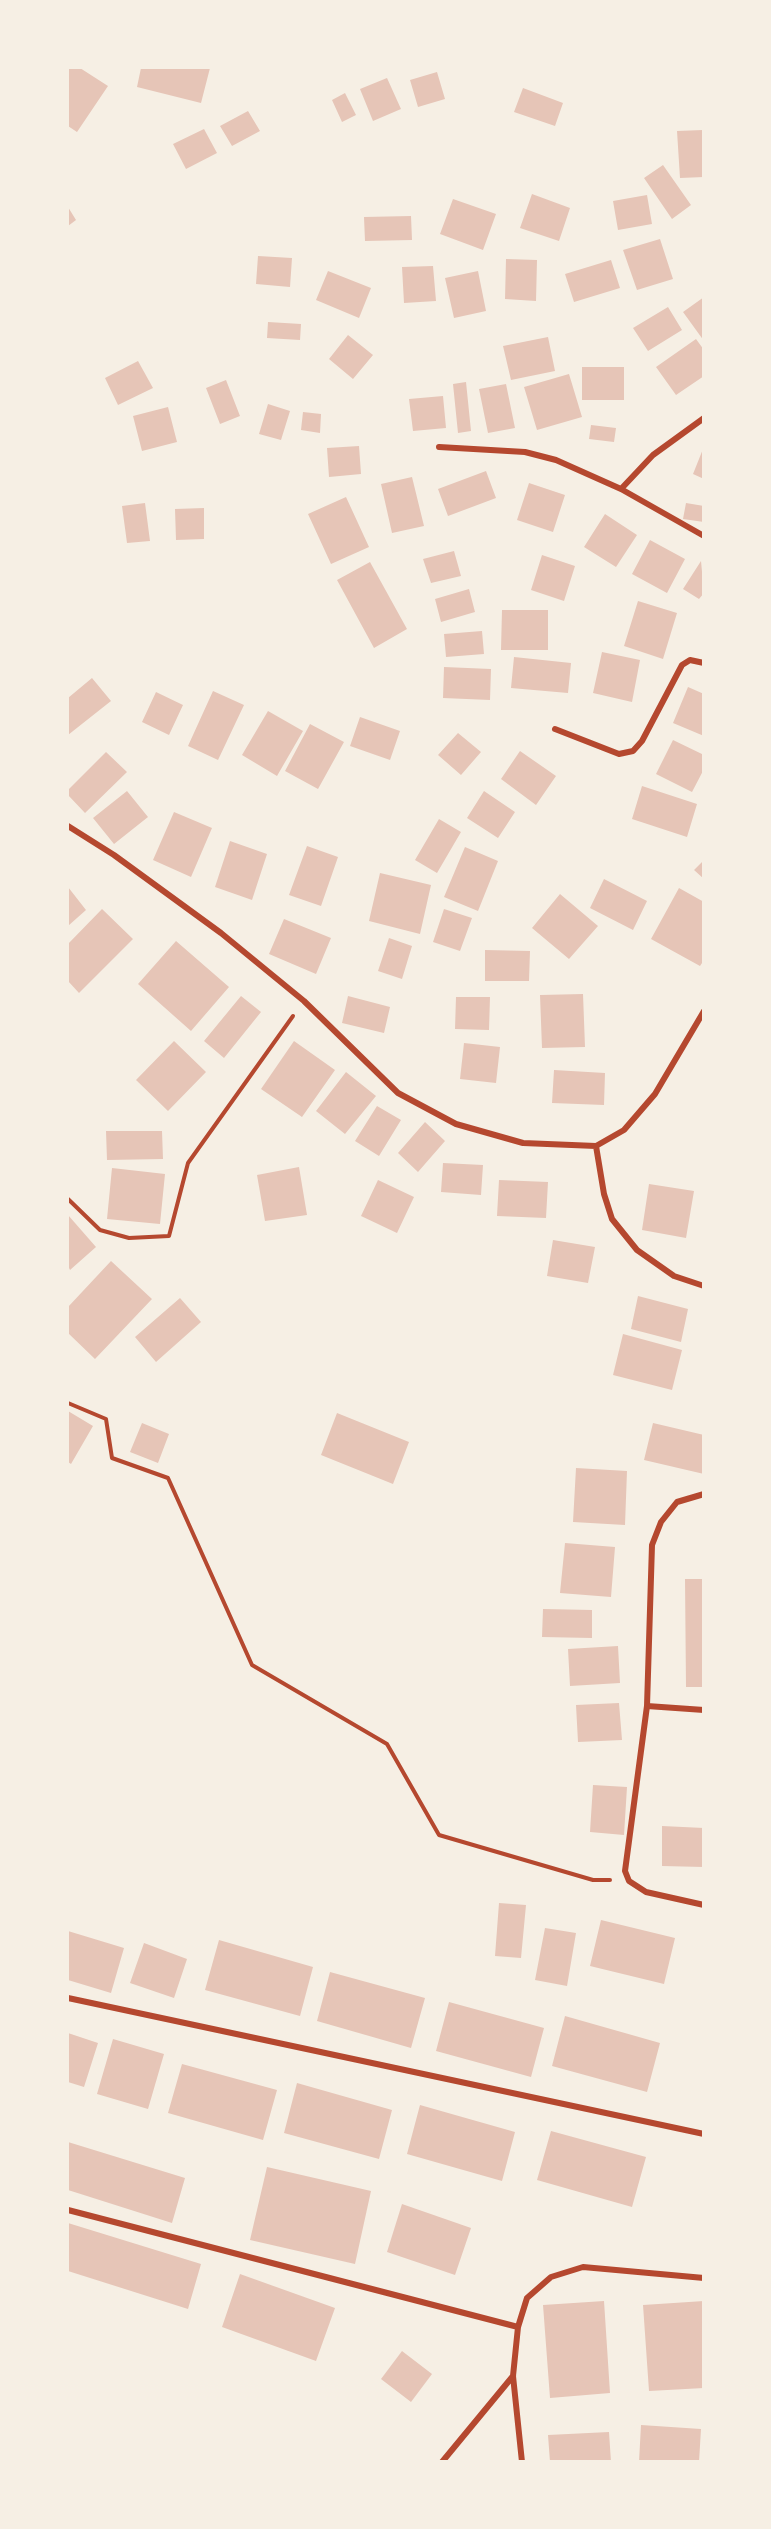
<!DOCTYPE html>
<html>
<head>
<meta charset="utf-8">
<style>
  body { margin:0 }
  #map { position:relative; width:771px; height:2529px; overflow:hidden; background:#f6efe4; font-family:"Roboto Condensed",sans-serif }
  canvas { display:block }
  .frame { position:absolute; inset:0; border:69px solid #f6efe4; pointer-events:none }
</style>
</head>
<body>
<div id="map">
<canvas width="771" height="2529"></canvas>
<div class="frame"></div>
</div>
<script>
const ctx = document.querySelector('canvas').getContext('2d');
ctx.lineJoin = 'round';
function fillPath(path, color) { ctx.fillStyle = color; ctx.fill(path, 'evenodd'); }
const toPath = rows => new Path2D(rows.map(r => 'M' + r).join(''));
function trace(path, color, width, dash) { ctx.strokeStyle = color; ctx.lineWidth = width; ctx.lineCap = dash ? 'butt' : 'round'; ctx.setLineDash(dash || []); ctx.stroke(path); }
const building = toPath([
  [68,68,80,68,108,86,77,132,68,126],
  [141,68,210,68,201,103,137,87],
  [437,72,445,99,418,107,410,80],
  [387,78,401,109,373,121,360,89],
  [523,88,563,103,555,126,514,112],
  [345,93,356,115,342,122,332,100],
  [248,111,260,131,232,146,220,126],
  [204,129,217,153,186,169,173,144],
  [703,130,704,177,680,178,677,131],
  [663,165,691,205,672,219,644,178],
  [532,194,570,208,559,241,520,228],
  [647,195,652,224,618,230,613,201],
  [453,199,496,214,483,250,440,234],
  [68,207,76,220,68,226],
  [411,216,412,240,365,241,364,217],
  [660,239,673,279,637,290,623,250],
  [258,256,292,258,290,287,256,284],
  [506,259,537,260,536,301,505,299],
  [611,260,620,288,574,302,565,274],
  [433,266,436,301,404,303,402,267],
  [328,271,371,288,359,318,316,300],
  [478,271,486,311,454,318,445,278],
  [704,297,704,341,683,312],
  [668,307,682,330,648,351,633,328],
  [268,322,301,324,300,340,267,338],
  [348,335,373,355,353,379,329,359],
  [548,337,555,371,511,380,503,346],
  [696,339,704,350,704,376,676,395,656,367],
  [138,361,153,388,118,405,105,378],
  [582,367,624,367,624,400,582,400],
  [569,374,582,417,537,430,524,387],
  [226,380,240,416,220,424,206,388],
  [466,382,471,431,458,433,453,384],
  [506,384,515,428,488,433,479,389],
  [443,396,446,428,413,431,409,399],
  [268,404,290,411,281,440,259,434],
  [168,407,177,442,142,451,133,416],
  [303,412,321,414,320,433,301,430],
  [591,425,616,428,614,442,589,439],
  [359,446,361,474,329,477,327,448],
  [703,449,704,449,704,479,693,474],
  [486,471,496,498,448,516,438,489],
  [412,477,424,526,392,533,381,484],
  [529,483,565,495,553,532,517,520],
  [346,497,369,547,331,564,308,514],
  [145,503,150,541,127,543,122,506],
  [686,503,704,506,704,522,683,519],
  [204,508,204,539,176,540,175,509],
  [605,514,637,535,616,567,584,547],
  [650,540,685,559,667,593,632,574],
  [454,551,461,576,431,583,423,559],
  [542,555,575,566,564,601,531,590],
  [701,561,704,593,699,599,683,589],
  [370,562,407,629,374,648,337,580],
  [469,589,475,612,441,622,435,599],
  [638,601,677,613,663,659,624,646],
  [502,610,548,610,548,650,501,650],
  [482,631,484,654,446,657,444,634],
  [602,652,640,660,632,702,593,693],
  [514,657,571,663,568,693,511,688],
  [444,667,491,669,490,700,443,698],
  [92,678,111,701,68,735,68,698],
  [688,687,704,694,704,736,673,723],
  [213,691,244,705,218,760,188,746],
  [156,692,183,705,169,735,142,722],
  [268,711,303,731,277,776,242,755],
  [360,717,400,731,390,760,350,746],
  [310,724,344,742,318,789,285,771],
  [458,733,481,752,461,775,438,755],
  [673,740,704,755,704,769,692,792,656,774],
  [520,751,556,776,536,805,501,779],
  [106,752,127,772,85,813,68,795,68,790],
  [642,786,697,804,687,837,632,819],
  [127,791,148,817,114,844,93,818],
  [484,791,515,812,498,838,467,818],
  [174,812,212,828,191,877,153,860],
  [439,819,461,832,437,873,415,860],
  [230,841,267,854,252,900,215,887],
  [307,846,338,857,321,906,289,895],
  [465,847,498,861,478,911,444,897],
  [704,860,704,879,694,870],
  [380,873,431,885,420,934,369,921],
  [604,879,647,901,633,930,590,908],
  [68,887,86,910,68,926],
  [679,888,704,902,704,960,700,966,651,939],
  [560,894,598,926,569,959,532,928],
  [102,909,133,939,79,993,68,981,68,944],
  [444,909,472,918,460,951,433,942],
  [284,919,331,938,316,974,269,954],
  [389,938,412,946,402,979,378,971],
  [176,941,229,987,191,1031,138,984],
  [485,950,530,951,529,981,485,981],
  [583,994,585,1047,542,1048,540,995],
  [241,996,261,1012,224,1058,204,1041],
  [348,996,390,1007,384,1033,342,1023],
  [456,997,490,997,489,1030,455,1029],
  [174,1041,206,1072,168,1111,136,1080],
  [294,1041,335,1070,302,1117,261,1089],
  [464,1043,500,1047,496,1083,460,1079],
  [554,1070,605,1073,604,1105,552,1103],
  [346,1072,376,1096,345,1134,316,1111],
  [377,1106,401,1120,379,1156,355,1141],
  [425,1122,445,1141,418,1172,398,1153],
  [106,1131,162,1131,163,1159,107,1160],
  [443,1163,483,1165,481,1195,441,1192],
  [299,1167,307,1215,265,1221,257,1175],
  [112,1168,165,1174,160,1224,107,1219],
  [378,1180,414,1197,397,1233,361,1216],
  [499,1180,548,1182,546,1218,497,1216],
  [649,1184,694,1191,686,1238,642,1230],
  [68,1215,96,1247,70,1270,68,1266],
  [553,1240,595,1247,588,1283,547,1276],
  [111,1261,152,1299,95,1359,68,1333,68,1307],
  [638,1296,688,1309,681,1342,631,1329],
  [180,1298,201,1322,156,1362,135,1337],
  [623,1334,682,1350,672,1390,613,1375],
  [68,1411,93,1426,71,1464,68,1462],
  [337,1413,409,1442,393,1484,321,1455],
  [142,1423,169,1434,158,1463,130,1452],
  [653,1423,704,1435,704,1474,644,1460],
  [576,1468,627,1471,625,1525,573,1522],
  [565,1543,615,1547,611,1597,560,1593],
  [685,1579,704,1579,704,1687,686,1687],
  [543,1609,592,1610,592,1638,542,1637],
  [618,1646,620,1683,570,1686,568,1649],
  [619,1703,622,1740,578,1742,576,1705],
  [593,1785,627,1787,624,1835,590,1832],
  [662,1826,704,1828,704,1867,662,1866],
  [499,1903,526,1905,521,1958,495,1956],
  [601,1920,675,1938,664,1984,590,1966],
  [545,1928,576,1933,567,1986,535,1980],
  [68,1931,124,1948,111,1993,68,1980],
  [219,1940,313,1967,300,2016,205,1990],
  [144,1943,187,1959,174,1998,130,1983],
  [330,1972,425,1998,411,2048,317,2021],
  [449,2002,544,2028,531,2077,436,2051],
  [565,2016,660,2043,647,2092,552,2066],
  [68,2033,98,2043,84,2087,68,2082],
  [113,2039,164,2054,148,2109,97,2094],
  [182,2064,277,2090,263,2140,168,2113],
  [297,2083,392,2110,379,2159,284,2133],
  [420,2105,515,2132,502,2181,407,2154],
  [551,2131,646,2157,632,2207,537,2180],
  [68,2142,185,2178,172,2223,68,2190],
  [267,2167,371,2191,355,2264,250,2240],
  [402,2204,471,2228,455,2275,387,2252],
  [68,2223,201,2264,188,2309,68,2271],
  [240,2274,335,2308,316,2361,222,2327],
  [604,2301,610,2393,550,2398,543,2305],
  [704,2301,704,2388,649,2391,643,2305],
  [402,2351,432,2374,411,2402,381,2379],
  [641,2425,701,2429,699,2462,639,2462],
  [609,2432,611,2462,550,2462,548,2435]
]);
const path = toPath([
  [68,1199,100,1230,129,1238,169,1236,188,1163,293,1016],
  [68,1403,106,1419,112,1458,168,1478,252,1665,387,1744,439,1835,593,1880,610,1880]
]);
const minor = toPath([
  [439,447,525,452,556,460,621,489,653,455,704,418],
  [621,489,704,536],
  [555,729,619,754,633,751,642,741,682,665,690,660,704,663],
  [68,826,114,855,221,933,304,1001,398,1093,456,1124,523,1143,596,1146,624,1130,655,1094,704,1011],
  [596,1146,604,1194,612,1219,637,1250,674,1276,704,1286],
  [704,1494,677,1502,661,1522,652,1545,647,1706,625,1871,629,1881,646,1892,704,1905],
  [647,1706,704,1710],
  [68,1998,704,2134],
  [68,2210,518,2327],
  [442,2462,513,2376],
  [522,2462,513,2376,518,2327,527,2298,551,2277,583,2267,704,2278]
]);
fillPath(building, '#e6c5b7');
trace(path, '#b5482f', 4);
trace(minor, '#b5482f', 6);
</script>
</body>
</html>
